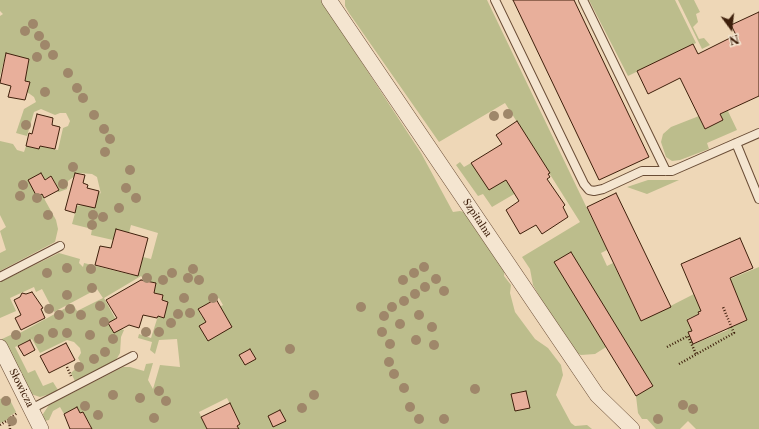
<!DOCTYPE html>
<html>
<head>
<meta charset="utf-8">
<style>
  body { margin:0 }
  #map { position:relative; width:759px; height:429px; overflow:hidden; background:#eed7b7; font-family:"Libre Caslon Text",serif }
  canvas { display:block }
  .north { position:absolute; left:711px; top:8px; width:40px; height:40px; -webkit-text-stroke:3px #f4e5d0; paint-order:stroke; rotate:165deg; font-size:11px; font-weight:700; line-height:16px; text-align:center; color:#3e1f0b }
  .north::after { content:''; display:block; margin:auto; width:14px; height:18px; background:#3e1f0b; clip-path:polygon(50% 0,100% 100%,50% 72%,0 100%) }
</style>
</head>
<body>
<div id="map">
<canvas width="759" height="429"></canvas>
<div class="north">N</div>
</div>
<script>
const ctx = document.querySelector('canvas').getContext('2d');
ctx.lineJoin = 'round';
function fillPath(path, color) { ctx.fillStyle = color; ctx.fill(path, 'evenodd'); }
const toPath = rows => new Path2D(rows.map(r => 'M' + r).join(''));
function trace(path, color, width, dash) { ctx.strokeStyle = color; ctx.lineWidth = width; ctx.lineCap = dash ? 'butt' : 'round'; ctx.setLineDash(dash || []); ctx.stroke(path); }
function drawText(font, color, halo, rows, align = 'center') {
  ctx.font = font + ' "Libre Caslon Text",serif'; ctx.lineWidth = 3.5; ctx.setLineDash([]); ctx.textBaseline = 'middle'; ctx.strokeStyle = halo; ctx.fillStyle = color; for (const [text, x, y, turn = 0] of rows) {
    ctx.save(); ctx.translate(x, y); ctx.rotate((+turn || 0) * Math.PI / 180); ctx.textAlign = isNaN(turn) ? turn : align; if (halo) ctx.strokeText(text, 0, 0); ctx.fillText(text, 0, 0); ctx.restore();
  }
}
const green = toPath([
  [0,0,321,0,421,153,453,212,460,211,464,212,505,267,504,276,511,285,510,293,515,312,535,339,548,348,561,365,563,375,556,395,571,423,575,426,587,425,592,429,239,429,237,426,240,424,227,398,199,412,207,429,89,429,88,427,91,426,87,419,80,413,77,408,64,414,60,407,53,411,49,420,44,421,43,414,49,405,123,367,130,367,144,371,146,364,153,363,148,380,153,389,160,365,180,367,177,339,159,340,155,354,150,350,152,342,138,338,139,334,151,338,158,316,164,317,168,302,162,300,163,295,154,293,141,276,104,298,121,329,124,330,121,337,120,353,116,360,75,381,71,373,81,363,78,358,81,353,80,348,74,342,67,340,40,353,32,339,15,347,28,373,35,370,43,386,53,382,58,390,50,394,40,397,31,394,2,339,17,332,18,334,73,304,77,311,103,298,97,289,54,312,42,289,36,292,34,287,10,298,16,311,0,318,0,282,59,253,80,259,79,263,83,267,84,263,132,275,133,272,139,273,143,257,151,259,158,233,131,225,129,233,116,230,113,240,91,235,92,229,72,224,77,206,83,205,99,191,101,194,97,177,92,174,79,173,68,181,67,189,59,192,56,191,56,184,51,176,36,184,56,220,58,229,55,242,0,271,0,253,6,250,0,231,6,227,0,215,0,141,13,144,17,150,24,152,26,146,39,149,40,146,58,150,63,128,68,126,70,121,66,113,60,113,55,115,41,109,34,112,27,136,16,133,24,109,36,102,34,97,27,92,25,81,29,60,6,53,0,76,0,16,3,14,0,11],
  [219,298,223,305,202,317,198,309],
  [345,0,487,0,607,250,601,253,607,266,613,263,641,321,694,294,759,267,759,429,696,429,688,421,680,429,656,429,647,419,642,419,638,413,636,396,652,386,622,337,595,354,581,355,576,353,558,329,533,285,530,269,522,257,580,222,505,103,439,142,349,13,345,6],
  [736,293,747,320,735,325],
  [718,304,728,330,694,344,689,333,692,331,687,319,699,314,698,312],
  [589,0,675,0,696,43,628,76],
  [678,0,694,0,700,12,696,14,698,22,693,27,699,39,704,38,710,45,702,49],
  [706,65,737,130,707,143,709,149,680,160,672,161,666,157,661,142,663,134,671,127,699,116,705,129,723,120,699,69],
  [460,162,464,167,471,163,489,189,533,164,545,176,492,207,483,194,478,196,456,165],
  [648,180,679,180,647,194,627,187],
  [8,396,16,412,10,416,6,421,0,423,0,399]
]);
const building = toPath([
  [513,0,574,0,649,157,599,180,513,0],
  [759,12,759,96,720,114,723,120,705,129,680,78,648,94,637,71,693,44,698,54,736,35,731,25,759,12],
  [6,53,29,59,25,81,30,82,25,100,8,97,11,86,0,83,6,53],
  [37,114,53,118,52,125,60,127,55,149,40,146,39,149,26,146,29,133,32,134,37,114],
  [517,121,550,173,548,174,550,177,547,179,565,205,563,207,568,217,542,234,536,225,520,234,506,210,519,201,506,180,489,190,471,163,502,144,496,135,517,121],
  [41,173,45,180,51,176,59,190,44,198,42,194,37,197,28,180,41,173],
  [75,173,85,175,83,183,88,185,87,188,99,191,95,208,77,204,75,213,65,210,75,173],
  [616,193,671,307,641,321,587,207,616,193],
  [116,229,148,238,138,276,95,265,100,246,111,248,116,229],
  [740,238,753,268,730,278,747,320,693,344,688,332,692,331,687,320,699,314,698,312,701,311,681,264,740,238],
  [571,252,653,386,636,396,554,262,571,252],
  [141,280,156,283,154,293,163,295,162,300,168,302,164,318,158,316,157,318,143,315,139,328,129,325,114,333,108,323,117,318,106,300,141,280],
  [32,292,43,308,41,309,45,318,21,330,15,318,21,315,14,300,20,297,22,293,26,294,32,292],
  [216,299,232,327,208,341,199,326,206,322,198,309,216,299],
  [30,340,35,350,24,356,18,346,30,340],
  [66,343,75,360,49,373,40,356,66,343],
  [250,349,256,359,245,365,239,355,250,349],
  [526,391,530,408,515,411,511,394,526,391],
  [230,403,240,424,237,426,239,429,207,429,201,417,230,403],
  [77,407,80,413,83,412,92,429,70,429,64,414,77,407],
  [280,410,286,421,273,427,268,416,280,410]
]);
const path = toPath([
  [667,347,688,336,696,354],
  [679,364,734,333,723,307],
  [67,367,71,376],
  [0,425,8,420],
  [10,429,9,419,17,413]
]);
const service = toPath([
  [495,0,584,184,589,190,594,191,603,189,642,171,672,171,759,133],
  [583,0,666,171],
  [736,143,759,199],
  [0,277,60,246],
  [31,409,133,356]
]);
const minor = toPath([
  [329,0,597,395,632,429],
  [0,347,41,429]
]);
const trees = [
  [33,24],
  [25,31],
  [39,36],
  [45,45],
  [53,55],
  [37,57],
  [68,73],
  [77,88],
  [45,92],
  [83,98],
  [508,114],
  [94,115],
  [494,116],
  [26,125],
  [104,129],
  [110,139],
  [105,152],
  [73,167],
  [130,170],
  [63,184],
  [23,185],
  [126,188],
  [20,196],
  [37,198],
  [136,198],
  [119,208],
  [48,215],
  [93,215],
  [103,217],
  [92,225],
  [424,267],
  [67,268],
  [91,269],
  [193,269],
  [47,273],
  [172,273],
  [414,273],
  [147,278],
  [188,278],
  [436,279],
  [163,280],
  [199,280],
  [403,280],
  [425,287],
  [92,288],
  [444,291],
  [415,294],
  [67,295],
  [184,298],
  [213,298],
  [404,301],
  [100,306],
  [361,307],
  [392,307],
  [49,309],
  [70,309],
  [190,313],
  [178,314],
  [59,315],
  [81,315],
  [419,315],
  [384,316],
  [104,322],
  [171,323],
  [400,324],
  [432,327],
  [146,332],
  [159,332],
  [382,332],
  [53,333],
  [67,333],
  [16,335],
  [90,335],
  [39,339],
  [113,339],
  [416,340],
  [390,344],
  [434,345],
  [290,349],
  [105,352],
  [94,359],
  [389,362],
  [79,367],
  [394,374],
  [404,388],
  [475,389],
  [159,391],
  [113,395],
  [314,395],
  [140,398],
  [6,401],
  [166,401],
  [683,405],
  [85,406],
  [410,407],
  [302,408],
  [693,409],
  [98,415],
  [154,418],
  [419,419],
  [444,419],
  [658,419],
  [12,421]
];
const streetNames = [
  ["Szpitalna",477,218,56],
  ["Słowicza",21,388,63]
];
fillPath(green, '#bcbd8c');
fillPath(building, '#e8af9b');
trace(building, '#3e1f0b', 1);
trace(service, '#6a4d36', 10);
trace(minor, '#6a4d36', 16);
trace(path, '#3e1f0b', 2.5, [1, 2]);
trace(service, '#f4e5d0', 8);
trace(minor, '#f4e5d0', 15);
ctx.fillStyle = '#9f876a';
for (const [x, y] of trees) { ctx.beginPath(); ctx.arc(x, y, 5, 0, 2 * Math.PI); ctx.fill(); }
drawText('10px', '#3e1f0b', '#f4e5d0', streetNames);
</script>
</body>
</html>
